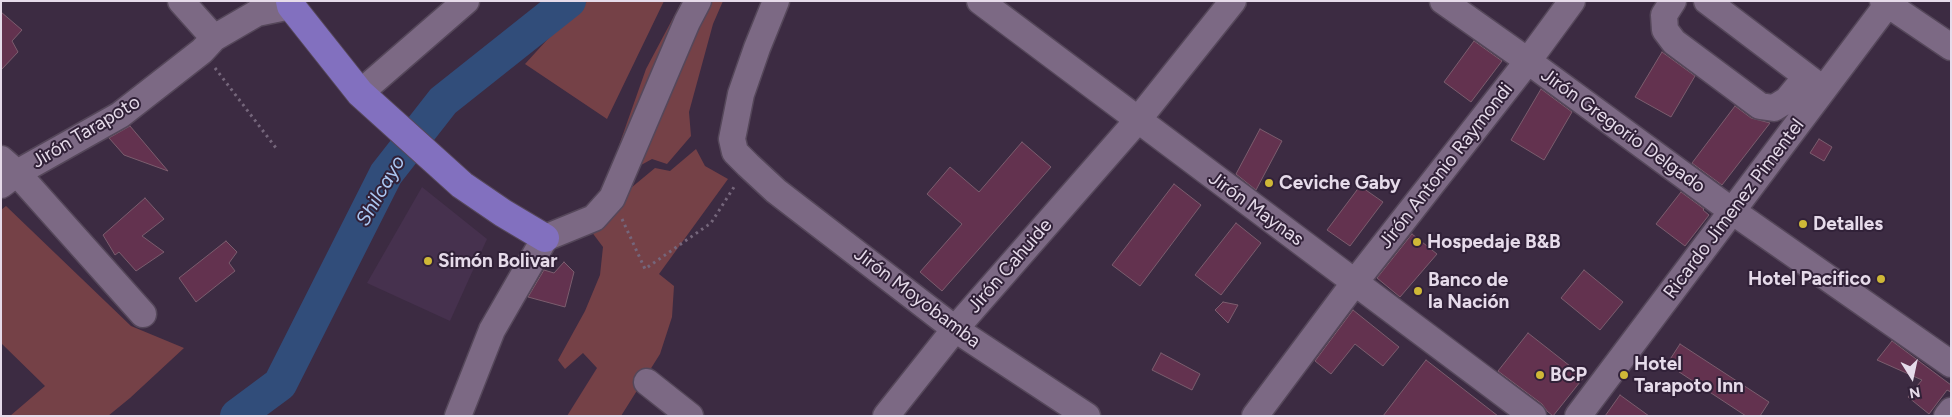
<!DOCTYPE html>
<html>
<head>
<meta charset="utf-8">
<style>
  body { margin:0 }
  #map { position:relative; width:1952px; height:417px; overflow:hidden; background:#3c2b42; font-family:Figtree,sans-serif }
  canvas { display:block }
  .frame { position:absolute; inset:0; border:2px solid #e6dbea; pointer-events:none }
  .north { position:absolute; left:1887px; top:352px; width:50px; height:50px; -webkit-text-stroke:4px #312138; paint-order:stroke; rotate:170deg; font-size:14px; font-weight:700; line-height:20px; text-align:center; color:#e6dbea }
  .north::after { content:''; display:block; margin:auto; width:18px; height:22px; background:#e6dbea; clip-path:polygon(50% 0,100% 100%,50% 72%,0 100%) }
</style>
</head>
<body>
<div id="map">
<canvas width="1952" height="417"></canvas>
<div class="frame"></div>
<div class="north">N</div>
</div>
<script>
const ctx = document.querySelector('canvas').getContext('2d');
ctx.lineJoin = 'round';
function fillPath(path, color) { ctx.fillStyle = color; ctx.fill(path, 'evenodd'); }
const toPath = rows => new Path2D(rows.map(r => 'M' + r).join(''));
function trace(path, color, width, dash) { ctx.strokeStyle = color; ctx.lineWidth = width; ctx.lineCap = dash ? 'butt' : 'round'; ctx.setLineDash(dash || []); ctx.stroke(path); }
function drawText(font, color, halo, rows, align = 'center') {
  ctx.font = font + ' Figtree,sans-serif'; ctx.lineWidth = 4; ctx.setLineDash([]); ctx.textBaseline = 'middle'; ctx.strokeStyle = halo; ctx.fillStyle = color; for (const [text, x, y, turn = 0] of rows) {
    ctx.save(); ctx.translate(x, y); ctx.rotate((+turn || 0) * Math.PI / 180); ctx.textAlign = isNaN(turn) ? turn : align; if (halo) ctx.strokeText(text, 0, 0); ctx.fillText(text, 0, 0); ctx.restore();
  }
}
const built = toPath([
  [422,187,487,239,450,321,367,283]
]);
const green = toPath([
  [588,1,664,1,607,119,525,64,567,18],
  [682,1,723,1,713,24,689,112,691,136,667,164,652,159,605,185,646,69],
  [696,149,705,166,728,179,659,274,674,286,672,317,660,354,621,416,567,416,597,368,583,353,565,369,558,360,585,311,600,275,603,247,588,227,614,202,655,168,670,171],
  [6,206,131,326,184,348,130,398,108,416,10,416,45,386,1,343,1,210]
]);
const river = toPath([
  [237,416,280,384,386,174,443,101,569,1]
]);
const building = toPath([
  [1,12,22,30,12,41,18,52,1,70,1,12],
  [1474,41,1502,61,1471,102,1444,82,1474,41],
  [1662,52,1695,76,1671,117,1635,97,1662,52],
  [1541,89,1572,112,1544,160,1511,140,1541,89],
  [1735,106,1751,118,1770,123,1722,185,1692,163,1735,106],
  [130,126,168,171,124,155,109,138,130,126],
  [1260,129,1282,141,1256,190,1236,174,1260,129],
  [1819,139,1832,147,1824,161,1810,153,1819,139],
  [1022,142,1051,167,942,291,920,272,962,224,927,194,950,167,979,192,1022,142],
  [1174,184,1201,205,1140,286,1112,265,1174,184],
  [1360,186,1383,202,1350,246,1327,230,1360,186],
  [1681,192,1704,209,1703,210,1709,215,1685,246,1656,224,1681,192],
  [145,198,164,219,142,236,164,252,136,271,119,252,115,255,103,235,145,198],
  [1236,223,1261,243,1221,295,1195,275,1236,223],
  [1412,234,1437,254,1400,297,1377,278,1412,234],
  [226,241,237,252,229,263,235,271,196,302,179,278,226,241],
  [564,262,574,272,565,307,528,297,544,270,554,273,564,262],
  [1584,270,1623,302,1600,330,1561,298,1584,270],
  [1223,302,1238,305,1228,323,1215,310,1223,302],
  [1353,310,1399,347,1383,366,1355,344,1331,374,1315,361,1353,310],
  [1528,333,1584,377,1553,416,1547,411,1542,404,1498,371,1528,333],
  [1892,341,1951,385,1951,392,1947,390,1929,414,1908,397,1922,380,1877,360,1892,341],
  [1680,344,1769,402,1760,416,1746,416,1667,364,1680,344],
  [1161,353,1200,374,1192,390,1152,370,1161,353],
  [1426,360,1498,416,1383,416,1426,360],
  [1620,395,1649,416,1605,416,1620,395]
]);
const path = toPath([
  [215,68,276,148],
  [622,219,645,269,711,223,736,184]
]);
const minor = toPath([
  [181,1,214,38],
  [776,1,757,48,741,94,732,139,735,152,748,165,776,191,955,329,1087,416],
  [980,1,1533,416],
  [1443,1,1528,61,1732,211,1951,364],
  [1673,1,1664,15,1665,30,1674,42,1760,106,1774,108,1787,100,1806,77],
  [1707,1,1819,86],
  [1883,1,1951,47],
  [360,93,466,1],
  [1,159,17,173,143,314],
  [1,185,17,173,120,115,202,51,214,38,257,13,291,6],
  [647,382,690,416],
  [458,416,492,330,545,238,594,218,612,198,687,22,698,1],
  [886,416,955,329,1137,121,1233,1],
  [1255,416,1355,282,1528,61,1572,1],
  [1578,416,1890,1],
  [1947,416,1951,411]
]);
const major = toPath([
  [290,1,291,6,360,93,462,185,503,213,545,238]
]);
const markers = [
  [1269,183,5,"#cfb837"],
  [1803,224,5,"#cfb837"],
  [1417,242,5,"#cfb837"],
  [428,261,5,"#cfb837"],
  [1881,279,5,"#cfb837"],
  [1418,291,5,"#cfb837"],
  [1540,375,5,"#cfb837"],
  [1624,375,5,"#cfb837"]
];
const streetNames = [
  ["Jirón Gregorio Delgado",1623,131,36],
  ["Jirón Tarapoto",86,132,-31],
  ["Jirón Antonio Raymondi",1446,166,-52],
  ["Jirón Maynas",1256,209,36],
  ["Ricardo Jimenez Pimentel",1734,209,-53],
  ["Jirón Cahuide",1010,266,-49],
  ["Jirón Moyobamba",917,298,37]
];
const poiNames = [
  ["Ceviche Gaby",1279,183],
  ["Detalles",1813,224],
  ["Hospedaje B&B",1427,242],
  ["Simón Bolivar",438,261],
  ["Hotel Pacifico",1871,279,"right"],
  ["Banco de",1428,280],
  ["la Nación",1428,302],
  ["Hotel",1634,364],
  ["Tarapoto Inn",1634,386],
  ["BCP",1550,375]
];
const waterNames = [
  ["Shilcayo",381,191,-60]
];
fillPath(built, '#46314e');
fillPath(green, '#754147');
trace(river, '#314d7a', 34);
fillPath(building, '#63324f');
trace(building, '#7b5d6e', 1);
trace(minor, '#55475a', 29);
trace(major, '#55475a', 30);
trace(path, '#75667b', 3, [2.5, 4]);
trace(minor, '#7c6984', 26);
trace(major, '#8270bf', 28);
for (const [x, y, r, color] of markers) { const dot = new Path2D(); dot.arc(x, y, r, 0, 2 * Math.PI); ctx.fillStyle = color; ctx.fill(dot); trace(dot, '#312138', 2); }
drawText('19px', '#e6dbea', '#312138', streetNames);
drawText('bold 19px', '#e6dbea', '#312138', poiNames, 'left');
drawText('italic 20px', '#acc7f2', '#312138', waterNames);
</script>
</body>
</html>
